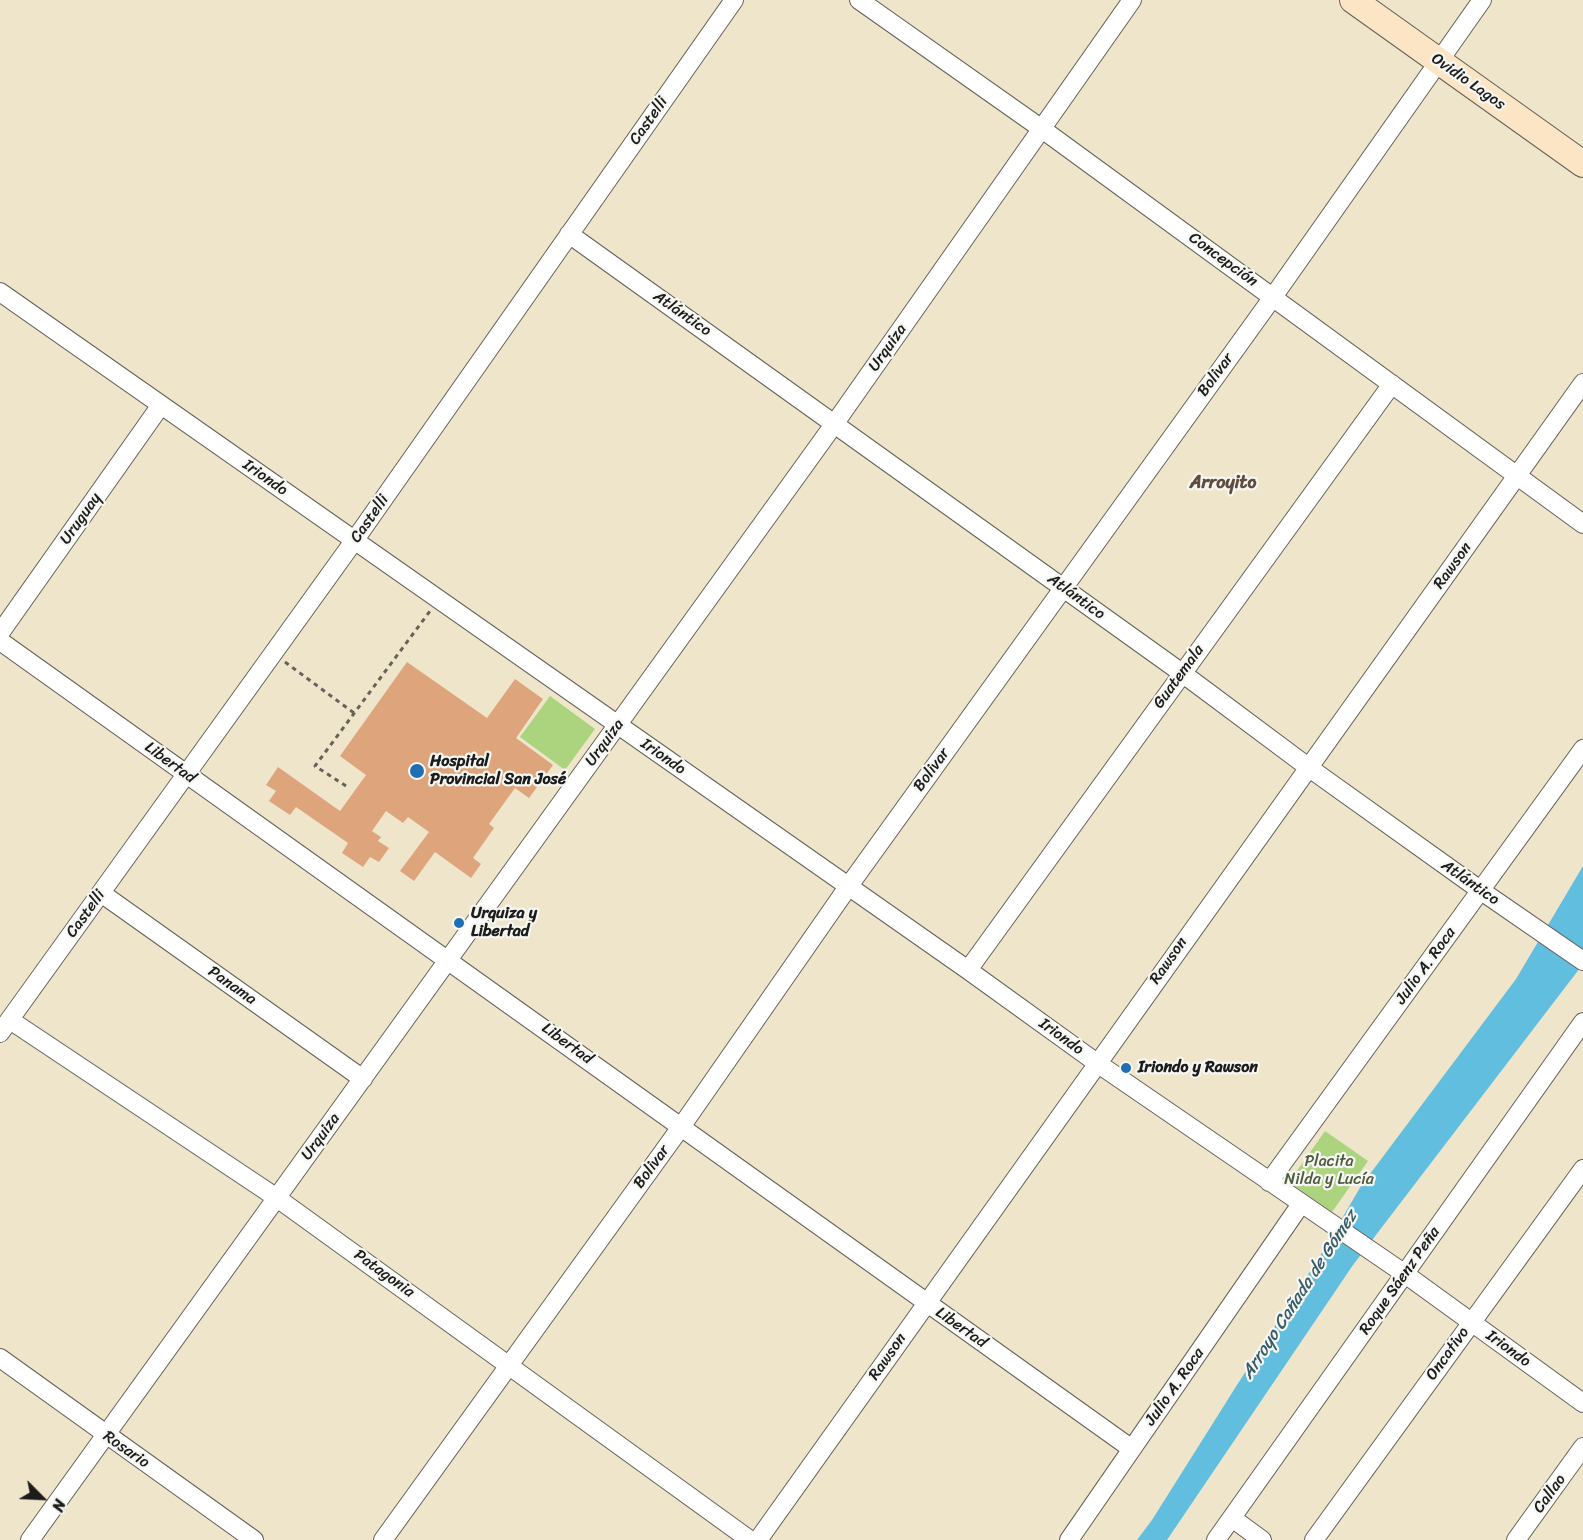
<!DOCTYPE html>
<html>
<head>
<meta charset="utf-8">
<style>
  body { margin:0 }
  #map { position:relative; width:1583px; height:1540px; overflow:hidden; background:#eee5cb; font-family:Sriracha,sans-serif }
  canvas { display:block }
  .north { position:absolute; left:12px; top:1468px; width:60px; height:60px; -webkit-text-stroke:4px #f6f6f2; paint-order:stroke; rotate:114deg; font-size:16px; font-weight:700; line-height:24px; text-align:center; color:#1c1c1c }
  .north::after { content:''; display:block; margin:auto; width:21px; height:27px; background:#1c1c1c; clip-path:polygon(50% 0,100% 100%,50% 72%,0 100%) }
</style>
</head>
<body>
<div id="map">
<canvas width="1583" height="1540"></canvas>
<div class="north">N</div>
</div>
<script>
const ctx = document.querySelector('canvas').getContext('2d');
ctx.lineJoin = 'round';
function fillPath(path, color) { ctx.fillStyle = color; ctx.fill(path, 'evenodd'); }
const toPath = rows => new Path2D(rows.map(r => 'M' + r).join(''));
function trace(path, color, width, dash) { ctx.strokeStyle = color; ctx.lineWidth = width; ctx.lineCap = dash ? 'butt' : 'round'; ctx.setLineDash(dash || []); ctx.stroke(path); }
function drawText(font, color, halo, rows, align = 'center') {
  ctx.font = font + ' Sriracha,sans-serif'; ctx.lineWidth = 4.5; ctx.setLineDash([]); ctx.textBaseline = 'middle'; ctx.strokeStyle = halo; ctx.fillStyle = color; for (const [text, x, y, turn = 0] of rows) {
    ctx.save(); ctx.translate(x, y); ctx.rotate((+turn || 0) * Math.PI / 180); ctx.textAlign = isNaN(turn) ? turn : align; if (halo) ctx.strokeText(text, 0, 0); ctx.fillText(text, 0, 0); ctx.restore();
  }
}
const green = toPath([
  [550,696,595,729,565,770,520,737],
  [1325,1131,1368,1161,1332,1212,1289,1182]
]);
const water = toPath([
  [1583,866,1583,964,1353,1265,1167,1540,1137,1540,1152,1520,1237,1385,1320,1256,1361,1186,1516,979]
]);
const building = toPath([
  [407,662,487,718,515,679,543,699,516,738,553,765,529,798,515,788,489,824,494,828,473,858,481,864,471,878,435,852,414,881,400,871,429,832,408,817,403,823,386,811,372,831,381,837,378,841,389,848,379,862,370,857,363,867,342,853,348,843,296,807,290,815,269,801,276,791,266,785,278,767,340,811,366,775,340,756]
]);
const path = toPath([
  [285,662,354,713],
  [346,786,315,766,430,611]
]);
const street = toPath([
  [859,0,1042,129,1583,524],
  [569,234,1182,673,1308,767,1480,890,1583,961],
  [0,292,968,970,1097,1063,1405,1274,1583,1403],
  [0,633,161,405],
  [0,641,1132,1449],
  [101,893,363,1079],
  [968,970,1392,384],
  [10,1020,277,1198,750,1540],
  [0,1033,354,541,734,0],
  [1269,1182,1583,749],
  [0,1358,254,1540],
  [1232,1518,1262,1540],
  [30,1540,835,423,1132,0],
  [383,1540,681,1127,848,887,1273,297,1482,0],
  [758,1540,1583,383],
  [1069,1540,1301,1204],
  [1216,1540,1583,1022],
  [1314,1540,1583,1169],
  [1516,1540,1583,1447]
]);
const secondary = toPath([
  [1353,0,1583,164]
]);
const markers = [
  [417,771,8,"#1f6fb2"],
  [459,923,6,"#1f6fb2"],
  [1126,1068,6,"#1f6fb2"]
];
const streetNames = [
  ["Ovidio Lagos",1468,82,35],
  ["Castelli",649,121,-55],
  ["Concepción",1223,260,36],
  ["Atlántico",682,314,35],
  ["Urquiza",888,348,-55],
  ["Bolivar",1216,375,-54],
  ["Iriondo",265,478,35],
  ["Uruguay",81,519,-55],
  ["Castelli",370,519,-55],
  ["Rawson",1453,566,-54],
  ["Atlántico",1076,597,36],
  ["Guatemala",1179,677,-54],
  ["Urquiza",605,743,-54],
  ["Iriondo",663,757,35],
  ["Libertad",170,763,36],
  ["Bolivar",932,770,-54],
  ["Atlántico",1470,883,35],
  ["Castelli",86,914,-54],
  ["Rawson",1169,961,-55],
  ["Julio A. Roca",1426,966,-54],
  ["Panama",232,986,35],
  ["Iriondo",1061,1037,36],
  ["Libertad",567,1044,36],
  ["Urquiza",321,1137,-54],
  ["Bolivar",652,1167,-54],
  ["Patagonia",384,1274,36],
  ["Roque Sáenz Peña",1400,1281,-55],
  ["Libertad",961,1328,35],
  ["Iriondo",1508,1349,36],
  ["Oncativo",1448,1354,-54],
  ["Rawson",888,1357,-55],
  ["Julio A. Roca",1175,1387,-55],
  ["Rosario",126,1450,35],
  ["Callao",1550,1494,-54]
];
const poiNames = [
  ["Hospital",430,762],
  ["Provincial San José",430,780],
  ["Urquiza y",471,914],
  ["Libertad",471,932],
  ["Iriondo y Rawson",1138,1068]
];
const parkNames = [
  ["Placita",1329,1162],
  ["Nilda y Lucía",1329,1180]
];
const neighbourhoodNames = [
  ["Arroyito",1223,483]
];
const waterNames = [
  ["Arroyo Cañada de Gómez",1300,1295,-57]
];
fillPath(green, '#acd47e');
fillPath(water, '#61bedf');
fillPath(building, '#dea57c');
trace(street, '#666259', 20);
trace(secondary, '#666259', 28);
trace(path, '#666259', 3, [4.5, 4.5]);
trace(street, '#fff', 18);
trace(secondary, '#fce5c4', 26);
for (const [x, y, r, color] of markers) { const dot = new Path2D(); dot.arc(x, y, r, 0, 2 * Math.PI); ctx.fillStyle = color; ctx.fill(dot); trace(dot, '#f6f6f2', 2); }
drawText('16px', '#1c1c1c', '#f6f6f2', streetNames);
drawText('bold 16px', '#1c1c1c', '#f6f6f2', poiNames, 'left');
drawText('16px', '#4e5c3e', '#f6f6f2', parkNames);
drawText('bold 18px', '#604c3e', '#f6f6f2', neighbourhoodNames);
drawText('italic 18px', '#385d6a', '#f6f6f2', waterNames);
</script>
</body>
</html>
